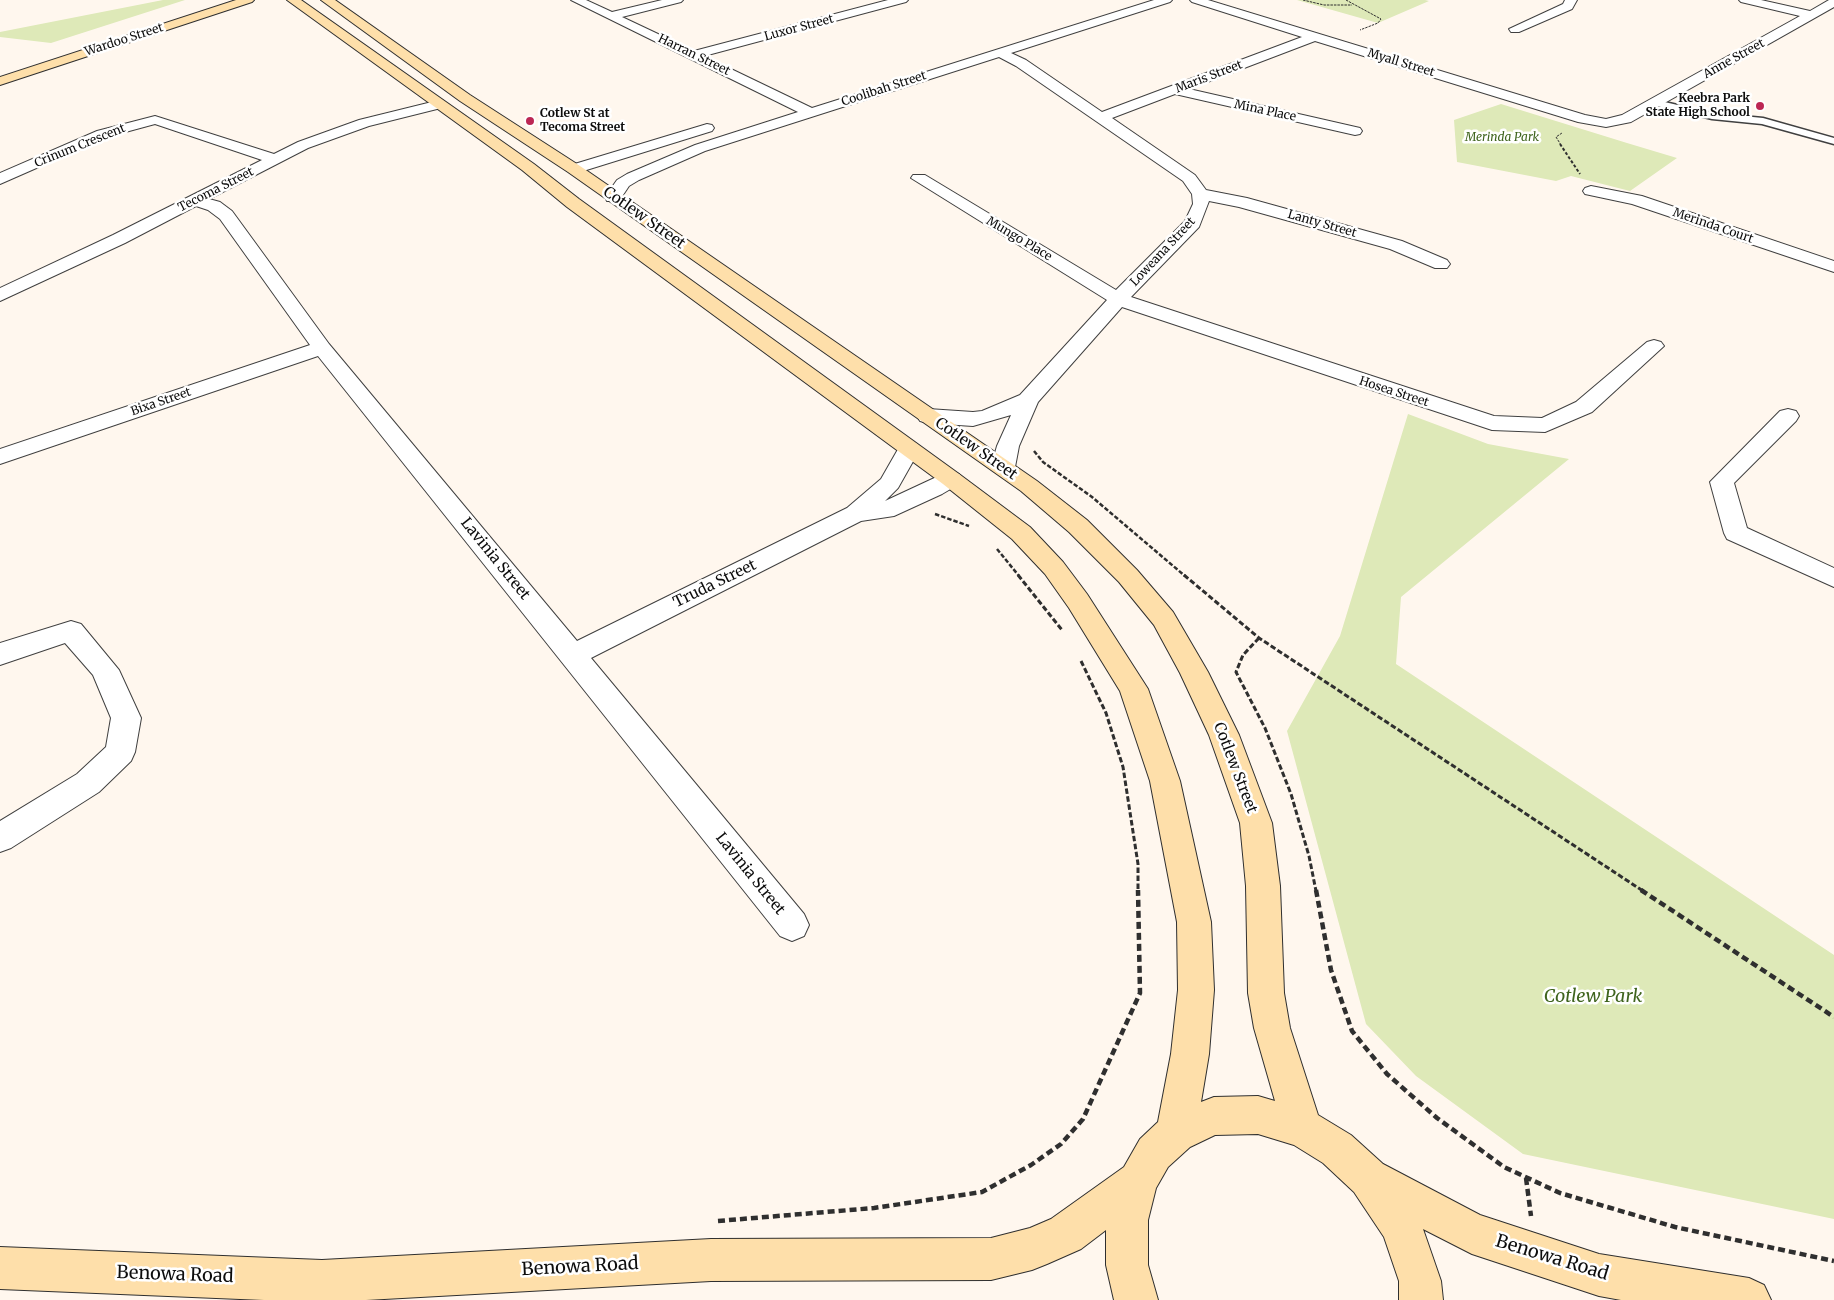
<!DOCTYPE html>
<html>
<head>
<meta charset="utf-8">
<style>
  body { margin:0 }
  canvas { display:block; background:#fff7ee }
</style>
</head>
<body>
<canvas width="1834" height="1300"></canvas>
<script>
const ctx = document.querySelector('canvas').getContext('2d');
ctx.lineJoin = 'round';
function fillPath(path, color) { ctx.fillStyle = color; ctx.fill(path, 'evenodd'); }
const toPath = rows => new Path2D(rows.map(r => 'M' + r).join(''));
function trace(path, color, width, dash) { ctx.strokeStyle = color; ctx.lineWidth = width; ctx.lineCap = dash ? 'butt' : 'round'; ctx.setLineDash(dash || []); ctx.stroke(path); }
function drawText(font, color, halo, rows, align = 'center') {
  ctx.font = font + ' Merriweather,serif'; ctx.lineWidth = 5; ctx.setLineDash([]); ctx.textBaseline = 'middle'; ctx.strokeStyle = halo; ctx.fillStyle = color; for (const [text, x, y, turn = 0] of rows) {
    ctx.save(); ctx.translate(x, y); ctx.rotate((+turn || 0) * Math.PI / 180); ctx.textAlign = isNaN(turn) ? turn : align; if (halo) ctx.strokeText(text, 0, 0); ctx.fillText(text, 0, 0); ctx.restore();
  }
}
const green = toPath([
  [163,0,185,0,51,43,0,37,0,32],
  [1297,0,1425,0,1429,1,1378,23],
  [1501,104,1627,143,1677,158,1630,191,1571,176,1556,181,1457,162,1454,120],
  [1408,414,1488,444,1569,459,1401,597,1396,664,1834,955,1834,1219,1523,1154,1416,1076,1366,1024,1287,731,1340,636]
]);
const pathFar4 = toPath([
  [1303,0,1324,5,1352,5],
  [1346,0,1381,19,1378,23,1360,30],
  [1561,145,1556,137,1562,133]
]);
const pathFar3 = toPath([
  [1560,144,1580,174]
]);
const pathFar2 = toPath([
  [1034,451,1043,462,1092,497,1185,576],
  [935,514,969,526],
  [997,549,1019,576]
]);
const pathFar1 = toPath([
  [1018,575,1062,630],
  [1184,575,1259,638,1643,891],
  [1259,638,1243,655,1236,672,1265,728,1291,794,1309,856,1316,891],
  [1081,661,1106,713,1123,767,1138,864,1138,891]
]);
const path = toPath([
  [1316,890,1331,970,1352,1031,1387,1074,1437,1118,1504,1167,1560,1193,1675,1227,1834,1261],
  [1641,890,1834,1017],
  [1526,1178,1531,1216],
  [718,1221,874,1208,982,1192,1031,1165,1061,1144,1083,1119,1140,993,1138,890]
]);
const service = toPath([
  [1656,100,1712,113,1763,118,1834,138,1834,144,1762,124,1712,119,1653,105,1652,103,1656,100]
]);
const minor = toPath([
  [571,0,586,0,612,12,662,0,683,0,681,2,622,17,694,51,888,0,908,0,906,2,704,56,812,108,1154,0,1172,0,1170,2,1011,53,1026,60,1102,112,1302,37,1192,2,1190,0,1208,0,1585,115,1606,119,1622,115,1800,16,1741,2,1739,0,1761,0,1810,11,1829,0,1834,0,1834,7,1631,122,1606,127,1578,122,1315,41,1189,89,1360,128,1362,131,1360,134,1355,135,1175,94,1112,118,1195,175,1206,190,1247,198,1402,241,1447,260,1450,264,1447,268,1435,268,1390,249,1239,207,1209,201,1199,227,1131,297,1494,416,1542,418,1576,402,1647,342,1654,340,1661,342,1664,346,1592,412,1545,432,1492,430,1122,307,1038,402,1019,446,1015,467,1011,472,1003,474,995,472,991,467,997,446,1011,415,973,426,928,423,920,421,917,416,920,411,928,409,973,412,982,411,1020,395,1107,300,911,178,913,175,925,175,1116,290,1185,221,1193,204,1192,194,1183,181,1016,66,999,57,705,151,639,180,629,186,619,201,607,201,605,197,617,180,627,174,695,145,798,112,571,0],
  [1565,0,1577,0,1572,9,1519,32,1511,32,1509,29,1563,4,1565,0],
  [440,100,447,104,445,107,369,126,308,148,209,199,220,202,232,211,329,344,577,641,847,508,881,479,901,444,909,442,917,444,920,449,898,488,885,501,943,474,951,472,959,474,963,479,959,484,942,494,894,516,861,521,591,658,804,914,809,925,804,936,792,941,780,936,318,356,0,464,0,449,310,345,220,219,208,210,196,206,125,243,0,301,0,288,113,235,262,160,155,124,107,137,0,184,0,173,97,131,155,116,274,154,298,142,359,120,440,100],
  [707,124,712,125,714,128,712,131,580,172,574,174,566,169,568,166,707,124],
  [1591,186,1642,196,1834,261,1834,272,1632,204,1585,194,1583,191,1585,188,1591,186],
  [1788,409,1796,411,1799,416,1796,421,1734,483,1747,528,1834,568,1834,587,1727,539,1724,533,1710,482,1780,411,1788,409],
  [71,621,81,624,119,670,141,718,135,752,131,761,99,792,11,848,0,852,0,821,77,774,106,747,111,718,93,675,65,643,0,665,0,643,71,621]
]);
const secondary = toPath([
  [236,0,254,0,252,2,0,85,0,77,236,0],
  [287,0,301,0,534,164,579,199,959,474,1030,527,1063,562,1087,594,1148,689,1180,781,1211,922,1214,990,1209,1054,1201,1102,1214,1097,1258,1096,1275,1101,1254,1028,1248,993,1246,886,1240,823,1209,735,1180,673,1154,625,1119,582,1069,532,1021,491,568,172,460,101,321,0,335,0,470,95,580,166,1037,481,1087,520,1137,570,1173,612,1208,672,1239,735,1272,823,1280,886,1284,993,1290,1028,1318,1115,1351,1135,1383,1164,1480,1215,1599,1254,1749,1278,1764,1285,1771,1300,1621,1300,1599,1296,1472,1254,1423,1229,1441,1281,1443,1300,1399,1300,1399,1281,1384,1237,1354,1192,1323,1163,1294,1145,1258,1134,1215,1135,1190,1147,1168,1167,1156,1188,1148,1220,1148,1265,1158,1300,1114,1300,1106,1265,1106,1230,1081,1249,1047,1264,1032,1270,991,1280,711,1281,366,1300,264,1300,0,1289,0,1247,322,1260,711,1239,991,1238,1030,1228,1051,1219,1124,1167,1140,1139,1158,1122,1171,1054,1178,990,1177,922,1150,781,1120,691,1069,608,1045,574,1012,539,943,484,567,207,522,170,287,0]
]);
const markers = [
  [1760,106,5,"#bc2754"],
  [530,121,5,"#bc2754"]
];
const farStreetnames = [
  ["Luxor Street",799,28,-15],
  ["Wardoo Street",124,40,-18],
  ["Harran Street",694,55,26],
  ["Anne Street",1734,59,-29],
  ["Myall Street",1401,63,17],
  ["Maris Street",1209,77,-21],
  ["Coolibah Street",884,89,-18],
  ["Mina Place",1265,111,12],
  ["Crinum Crescent",80,146,-22],
  ["Tecoma Street",216,190,-27],
  ["Lanty Street",1322,224,16],
  ["Merinda Court",1713,226,19],
  ["Mungo Place",1019,239,31],
  ["Loweana Street",1163,252,-47],
  ["Hosea Street",1394,392,18],
  ["Bixa Street",161,402,-19]
];
const farPoinames = [
  ["Keebra Park",1750,99],
  ["State High School",1750,113],
  ["Cotlew St at",540,114,"left"],
  ["Tecoma Street",540,128,"left"]
];
const farParknames = [
  ["Merinda Park",1502,138]
];
const streetNames = [
  ["Cotlew Street",644,218,35],
  ["Cotlew Street",976,449,35],
  ["Lavinia Street",495,559,51],
  ["Truda Street",715,584,-26],
  ["Cotlew Street",1235,768,69],
  ["Lavinia Street",750,874,51]
];
const nearParknames = [
  ["Cotlew Park",1593,997]
];
const nearStreetnames = [
  ["Benowa Road",1552,1258,17],
  ["Benowa Road",580,1267,-3],
  ["Benowa Road",175,1275,2]
];
fillPath(green, '#dee9b8');
trace(service, '#404040', 3);
trace(minor, '#404040', 2);
trace(secondary, '#2f2f2f', 2);
trace(pathFar4, '#2f2f2f', 1, [2.5, 1]);
trace(pathFar3, '#2f2f2f', 2, [3, 2]);
trace(pathFar2, '#2f2f2f', 2.5, [4.5, 2]);
trace(pathFar1, '#2f2f2f', 3, [5.5, 2.5]);
trace(path, '#2f2f2f', 4.5, [7, 4]);
fillPath(service, '#fff');
fillPath(minor, '#fff');
fillPath(secondary, '#fedfaa');
for (const [x, y, r, color] of markers) { const dot = new Path2D(); dot.arc(x, y, r, 0, 2 * Math.PI); ctx.fillStyle = color; ctx.fill(dot); trace(dot, '#fff', 2); }
drawText('12px', '#0d0d0d', '#fff', farStreetnames);
drawText('bold 12px', '#0d0d0d', '#fff', farPoinames, 'right');
drawText('italic 12px', '#3f641e', '#fff', farParknames);
drawText('15px', '#0d0d0d', '#fff', streetNames);
drawText('italic 18px', '#3f641e', '#fff', nearParknames);
drawText('18px', '#0d0d0d', '#fff', nearStreetnames);
</script>
</body>
</html>
